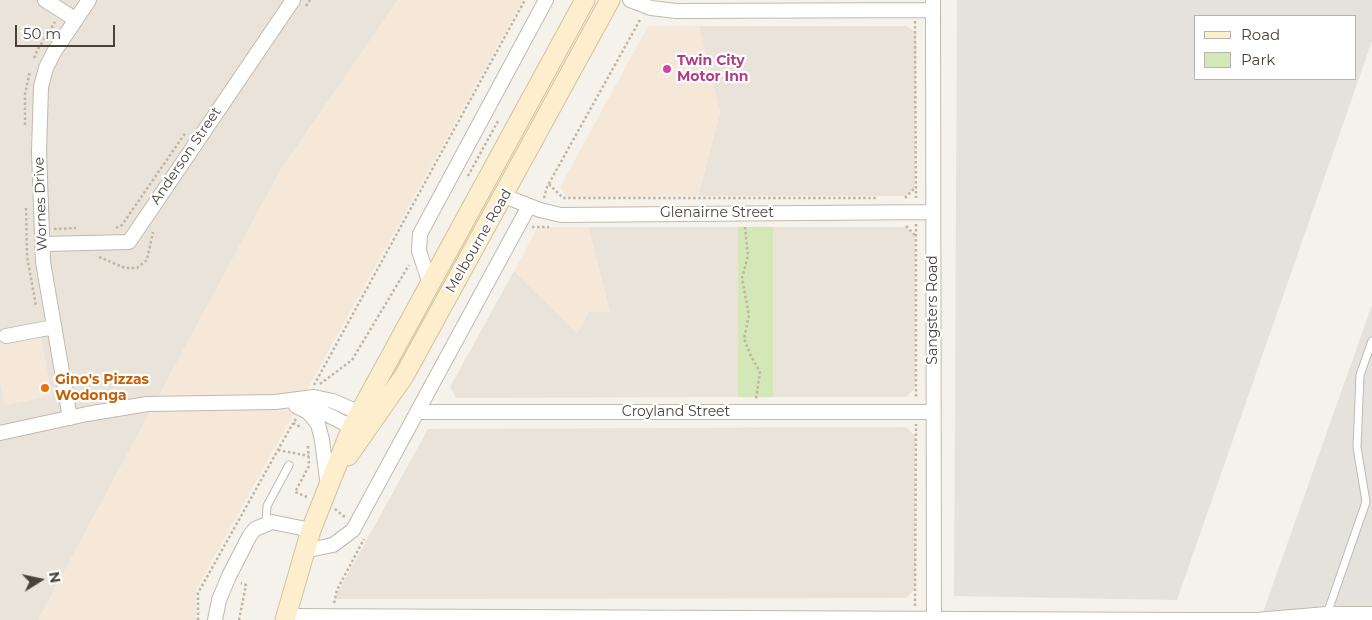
<!DOCTYPE html>
<html>
<head>
<meta charset="utf-8">
<style>
  body { margin:0 }
  #map { position:relative; width:1372px; height:620px; overflow:hidden; background:#f5f2ec; font-family:Montserrat,sans-serif }
  canvas { display:block }
  .legend { position:absolute; left:1194px; top:15px; width:162px; height:65px; box-sizing:border-box; background:#fff; border:1px solid #b7b3b0; margin:0; padding:6px 9px; list-style:none; font-size:15px; color:#4a4239 }
  .legend li { display:flex; align-items:center; gap:10px; height:25px }
  .legend b { width:25px; border:1px solid #b7b3b0 }
  .north { position:absolute; left:15px; top:555px; width:50px; height:50px; -webkit-text-stroke:4px #fff; paint-order:stroke; rotate:80deg; font-size:14px; font-weight:700; line-height:20px; text-align:center; color:#4a4239 }
  .north::after { content:''; display:block; margin:auto; width:18px; height:22px; background:#4a4239; clip-path:polygon(50% 0,100% 100%,50% 72%,0 100%) }
  .scale { position:absolute; left:15px; top:25px; width:100px; height:22px; box-sizing:border-box; border:2px solid #4a4239; border-top:0; padding-left:6px; font-size:15px; line-height:18px; white-space:nowrap; color:#4a4239; -webkit-text-stroke:4px #fff; paint-order:stroke }
</style>
</head>
<body>
<div id="map">
<canvas width="1372" height="620"></canvas>
<ul class="legend">
<li><b style="height:6px;background:#fdefce"></b>Road</li>
<li><b style="height:14px;background:#d4e7b6"></b>Park</li>
</ul>
<div class="north">N</div>
<div class="scale">50 m</div>
</div>
<script>
const ctx = document.querySelector('canvas').getContext('2d');
ctx.lineJoin = 'round';
function fillPath(path, color) { ctx.fillStyle = color; ctx.fill(path, 'evenodd'); }
const toPath = rows => new Path2D(rows.map(r => 'M' + r).join(''));
function trace(path, color, width, dash) { ctx.strokeStyle = color; ctx.lineWidth = width; ctx.lineCap = dash ? 'butt' : 'round'; ctx.setLineDash(dash || []); ctx.stroke(path); }
function drawText(font, color, halo, rows, align = 'center') {
  ctx.font = font + ' Montserrat,sans-serif'; ctx.lineWidth = 4.5; ctx.setLineDash([]); ctx.textBaseline = 'middle'; ctx.strokeStyle = halo; ctx.fillStyle = color; for (const [text, x, y, turn = 0] of rows) {
    ctx.save(); ctx.translate(x, y); ctx.rotate((+turn || 0) * Math.PI / 180); ctx.textAlign = isNaN(turn) ? turn : align; if (halo) ctx.strokeText(text, 0, 0); ctx.fillText(text, 0, 0); ctx.restore();
  }
}
const residential = toPath([
  [0,0,398,0,280,171,38,620,0,620],
  [699,26,906,26,916,32,915,188,906,196,698,196,720,112],
  [588,227,738,227,738,397,456,398,450,387,514,271,577,333,589,312,610,312],
  [773,227,906,227,915,235,915,388,906,397,773,397],
  [906,427,915,436,915,589,906,598,334,599,428,429]
]);
const commercial = toPath([
  [398,0,523,0,196,590,196,620,38,620,280,171],
  [648,26,699,26,720,112,698,196,566,197,560,187],
  [538,227,588,227,610,312,589,312,577,333,514,271],
  [0,331,41,336,52,396,5,405,0,381]
]);
const industrial = toPath([
  [957,0,1372,0,1372,41,1177,600,954,596],
  [1356,16,1356,79,1196,79,1196,16],
  [1372,305,1372,615,1262,615]
]);
const green = toPath([
  [738,227,773,227,773,397,738,397]
]);
const path = toPath([
  [306,6,310,0],
  [915,21,916,198],
  [34,58,38,49,55,22],
  [25,125,25,94,30,71],
  [468,176,498,121],
  [549,184,563,198,877,198],
  [544,198,547,187,641,18],
  [905,198,915,188],
  [26,208,27,256,36,306],
  [916,224,916,398],
  [906,226,916,236],
  [532,227,549,227],
  [745,227,748,256,742,278,749,315,744,339,751,356,760,372,756,399],
  [116,228,122,225,186,132],
  [54,229,76,228],
  [99,257,125,268,137,268,147,260,153,232],
  [320,384,352,360,409,265],
  [314,385,525,0],
  [296,419,293,423,302,428],
  [278,450,309,456],
  [307,497,295,492,309,466,308,446],
  [335,509,346,518],
  [334,603,337,590,364,539],
  [915,606,916,424],
  [198,620,198,593,293,423],
  [239,620,246,585,241,583]
]);
const lane = toPath([
  [266,523,267,506,289,465],
  [1327,614,1366,502,1357,447,1360,375,1372,341]
]);
const street = toPath([
  [45,0,75,19],
  [630,0,651,8,676,11,933,10],
  [933,0,934,620],
  [504,196,540,210,561,215,933,212],
  [43,244,129,242,293,0],
  [430,284,419,251,420,234,546,0],
  [6,336,54,327],
  [296,406,308,412,318,424,322,440,328,487],
  [305,408,324,413,352,427],
  [418,412,933,412],
  [70,418,43,262,39,152,41,87,46,68,54,52,89,0],
  [0,433,87,414,147,404,275,402,314,397,333,401,360,413],
  [304,551,333,545,353,530,529,206],
  [286,616,1194,620,1256,620,1327,614,1372,614],
  [215,620,219,600,229,576,250,535,255,529,272,522,311,530]
]);
const secondary = toPath([
  [348,456,404,376,610,0],
  [285,620,311,530,352,427,585,0]
]);
const markers = [
  [667,69,5,"#d1479c"],
  [45,388,5,"#e8710a"]
];
const hotelNames = [
  ["Twin City",677,61],
  ["Motor Inn",677,77]
];
const streetNames = [
  ["Anderson Street",186,156,-56],
  ["Wornes Drive",41,204,-92],
  ["Glenairne Street",717,213],
  ["Melbourne Road",479,241,-60],
  ["Sangsters Road",933,310,-90],
  ["Croyland Street",676,412]
];
const foodNames = [
  ["Gino's Pizzas",55,380],
  ["Wodonga",55,396]
];
fillPath(residential, '#e9e3da');
fillPath(commercial, '#f5e8d8');
fillPath(industrial, '#e5e1dd');
fillPath(green, '#d4e7b6');
trace(lane, '#c1b9ae', 9);
trace(street, '#c1b9ae', 16);
trace(secondary, '#d3c29d', 21);
trace(path, '#c2b4a0', 2.5, [2.5, 2.5]);
trace(lane, '#fff', 7);
trace(street, '#fff', 14);
trace(secondary, '#fdefce', 19);
for (const [x, y, r, color] of markers) { const dot = new Path2D(); dot.arc(x, y, r, 0, 2 * Math.PI); ctx.fillStyle = color; ctx.fill(dot); trace(dot, '#fff', 2); }
drawText('bold 14px', '#b23c85', '#fff', hotelNames, 'left');
drawText('14px', '#4a4239', '#fff', streetNames);
drawText('bold 14px', '#c56008', '#fff', foodNames, 'left');
</script>
</body>
</html>
